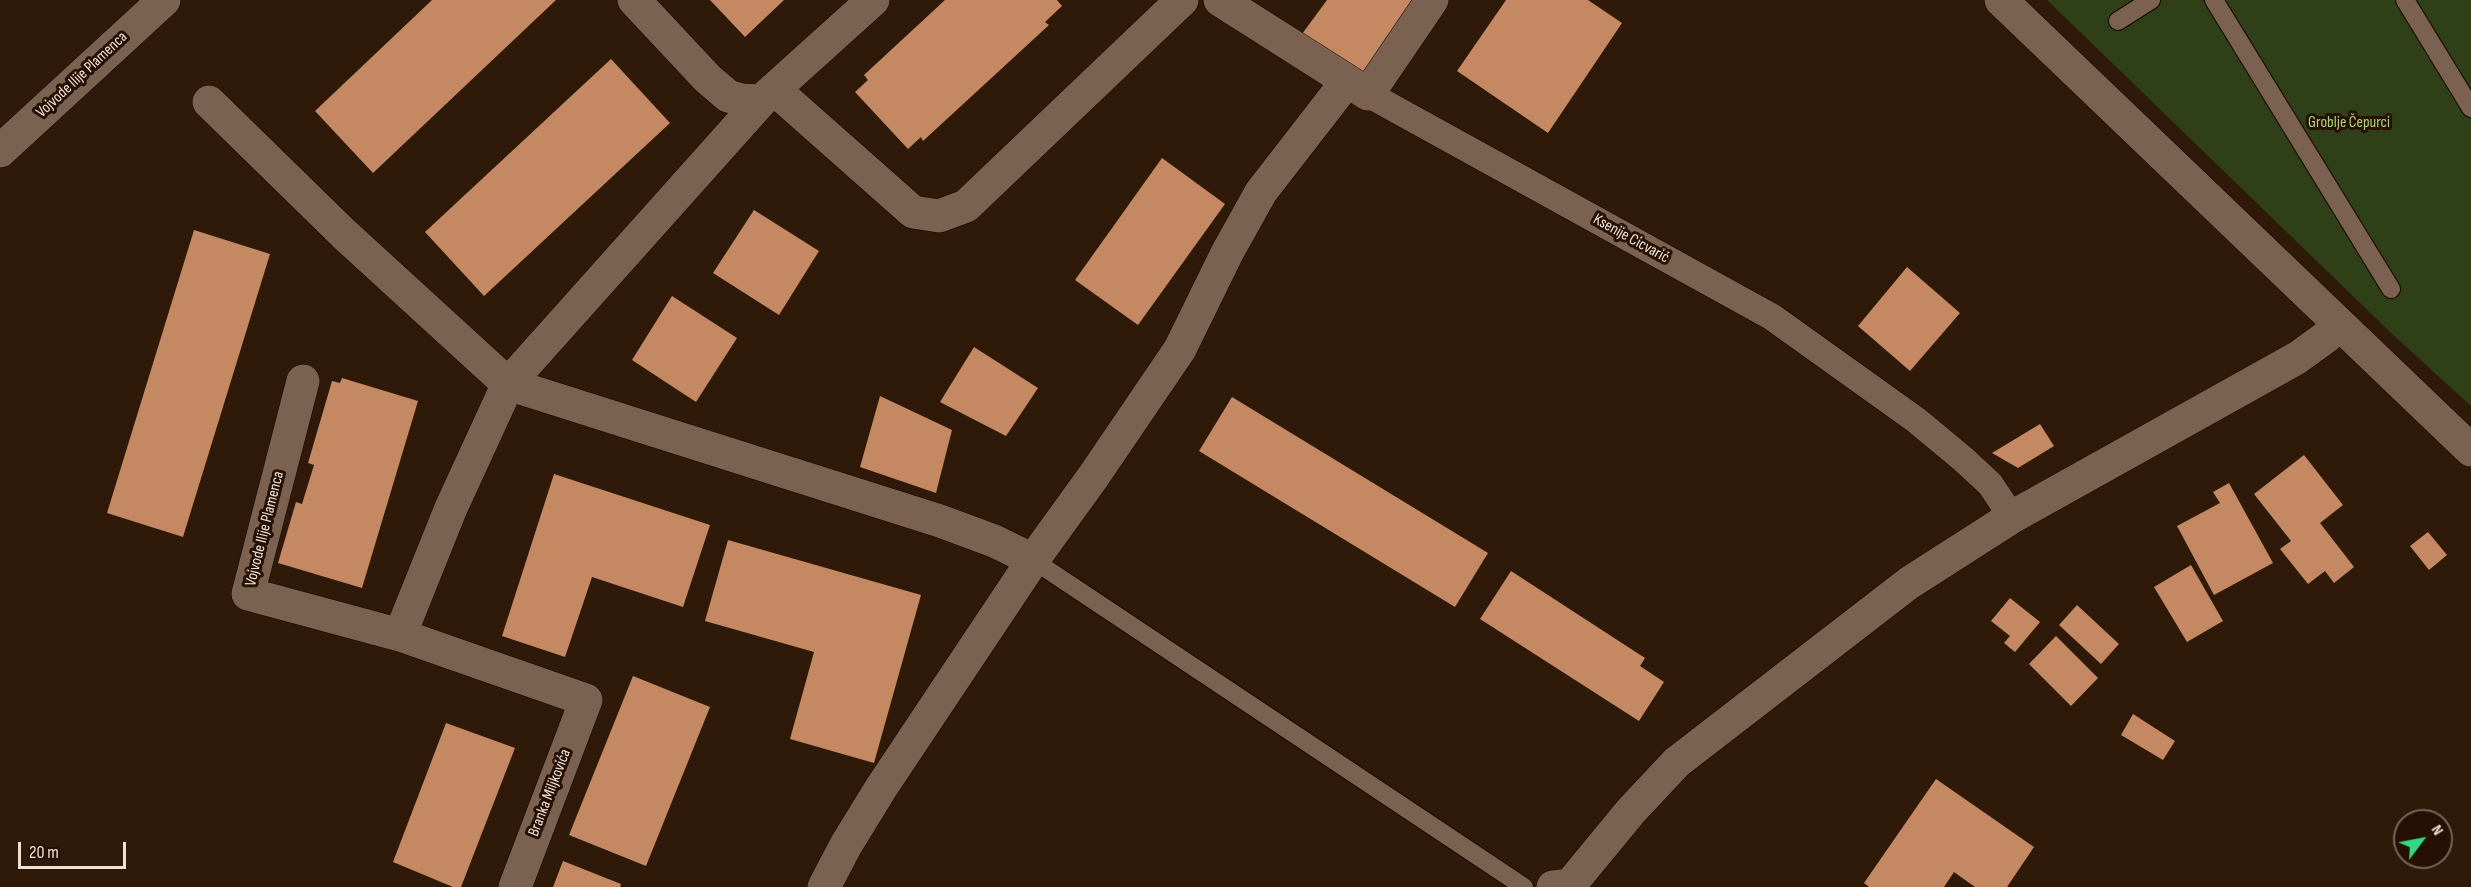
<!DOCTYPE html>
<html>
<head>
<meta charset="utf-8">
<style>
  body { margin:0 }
  #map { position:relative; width:2471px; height:887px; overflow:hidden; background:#2f1a0a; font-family:"Sofia Sans Condensed",sans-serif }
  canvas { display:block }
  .north { position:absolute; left:2393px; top:809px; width:60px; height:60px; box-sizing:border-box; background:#251003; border:2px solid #766458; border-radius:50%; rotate:58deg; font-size:16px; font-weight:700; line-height:24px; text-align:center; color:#f0e1d7 }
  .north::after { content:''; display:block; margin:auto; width:21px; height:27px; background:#33d882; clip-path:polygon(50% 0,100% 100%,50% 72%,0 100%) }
  .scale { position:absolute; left:18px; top:842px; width:108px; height:27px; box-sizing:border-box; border:3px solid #f0e1d7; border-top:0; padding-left:8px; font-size:18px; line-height:21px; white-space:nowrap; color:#f0e1d7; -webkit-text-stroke:4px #251003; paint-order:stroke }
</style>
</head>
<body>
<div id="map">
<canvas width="2471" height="887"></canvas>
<div class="north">N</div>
<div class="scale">20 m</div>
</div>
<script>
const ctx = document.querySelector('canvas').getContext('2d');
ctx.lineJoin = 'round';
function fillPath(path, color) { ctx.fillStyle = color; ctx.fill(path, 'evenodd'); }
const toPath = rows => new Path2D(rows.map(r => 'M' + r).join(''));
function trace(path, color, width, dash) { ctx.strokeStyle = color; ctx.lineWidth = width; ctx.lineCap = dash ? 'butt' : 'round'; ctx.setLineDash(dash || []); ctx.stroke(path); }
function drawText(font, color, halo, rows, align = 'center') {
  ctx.font = font + ' "Sofia Sans Condensed",sans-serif'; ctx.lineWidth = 6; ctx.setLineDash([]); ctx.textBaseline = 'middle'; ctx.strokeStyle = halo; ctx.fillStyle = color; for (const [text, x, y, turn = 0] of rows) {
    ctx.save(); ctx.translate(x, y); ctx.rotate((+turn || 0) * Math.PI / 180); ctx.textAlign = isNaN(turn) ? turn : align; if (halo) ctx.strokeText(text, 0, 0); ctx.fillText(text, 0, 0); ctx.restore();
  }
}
const green = toPath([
  [2047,0,2471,0,2471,406,2390,332]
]);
const building = toPath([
  [432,0,556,0,373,173,315,111],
  [710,0,784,0,745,37],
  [945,0,1057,0,1062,6,1045,22,1049,25,923,141,921,137,908,149,855,92,868,80,864,75],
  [1327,0,1419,0,1361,78,1302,34],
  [1506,0,1588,0,1622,23,1548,133,1457,71],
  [611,59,670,123,484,296,425,232],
  [1162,158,1225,204,1138,325,1075,280],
  [754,210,819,251,779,315,713,273],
  [194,230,270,254,183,537,107,513],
  [1907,267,1960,313,1910,371,1858,326],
  [672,296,737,338,696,402,632,360],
  [974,347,1038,388,1006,436,940,402],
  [342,378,418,401,362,588,278,563,296,502,302,504,314,465,308,463,332,381,340,383],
  [880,396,952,430,936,493,860,467],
  [1232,397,1488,553,1455,607,1199,451],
  [2040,424,2054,446,2018,468,1992,453],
  [2304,455,2343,505,2320,523,2354,567,2334,583,2325,571,2308,584,2280,549,2291,541,2254,494],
  [554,474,710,525,683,607,592,577,565,657,502,636],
  [2229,483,2273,563,2214,595,2177,526,2220,503,2213,492],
  [2428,532,2447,555,2429,570,2410,546],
  [728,540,921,595,874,763,790,739,814,652,705,621],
  [2191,565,2223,621,2187,642,2154,587],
  [1511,571,1645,658,1640,666,1664,682,1639,721,1480,619],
  [2010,598,2040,622,2015,652,2004,643,2010,636,1991,621],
  [2077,605,2119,644,2101,664,2059,625],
  [2056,636,2098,678,2071,706,2029,664],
  [633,676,710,707,646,866,569,835],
  [2133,714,2175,741,2163,760,2121,735],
  [446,723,515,748,461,887,453,887,393,862],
  [1936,779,2034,847,2007,887,1975,887,1954,872,1944,887,1869,887,1864,883],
  [563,861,621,884,620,887,553,887]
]);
const service = toPath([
  [2214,0,2391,289],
  [2405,0,2471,108],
  [2118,21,2151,0],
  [1033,560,1524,887]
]);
const pedestrian = toPath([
  [1368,94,1772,317,1916,420,1963,459,1990,484,2012,517]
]);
const minor = toPath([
  [634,0,708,79,728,96,742,100,761,101],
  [1220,0,1368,94,1432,0],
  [2001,0,2471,450],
  [774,89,913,212,939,216,966,206,1182,0],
  [209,102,344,234,508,384,940,521,994,541,1033,560],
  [303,381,248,594,400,635,586,700,515,887],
  [400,635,451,508,508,384,761,101,873,0],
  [824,887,846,845,881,788,1033,560,1093,477,1180,349,1227,253,1261,192,1347,81],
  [1553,887,1570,885,1631,811,1677,762,1909,583,2012,517,2297,358,2326,337,2338,324]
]);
const tertiary = toPath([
  [0,151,164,0]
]);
const streetNames = [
  ["Vojvode Ilije Plamenca",82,75,-43],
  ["Ksenije Cicvarić",1631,239,29],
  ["Vojvode Ilije Plamenca",265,529,-76],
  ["Branka Miljkovića",550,793,-69]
];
const parkNames = [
  ["Groblje Čepurci",2349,123]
];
fillPath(green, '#2f4018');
fillPath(building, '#c48962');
trace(service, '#160400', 20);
trace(pedestrian, '#160400', 28);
trace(minor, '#160400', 34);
trace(tertiary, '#160400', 34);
trace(service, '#7b6150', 18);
trace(pedestrian, '#7b6150', 27);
trace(minor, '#7b6150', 33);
trace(tertiary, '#7b6150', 33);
drawText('16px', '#f0e1d7', '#251003', streetNames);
drawText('16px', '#aed57f', '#251003', parkNames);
</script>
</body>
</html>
